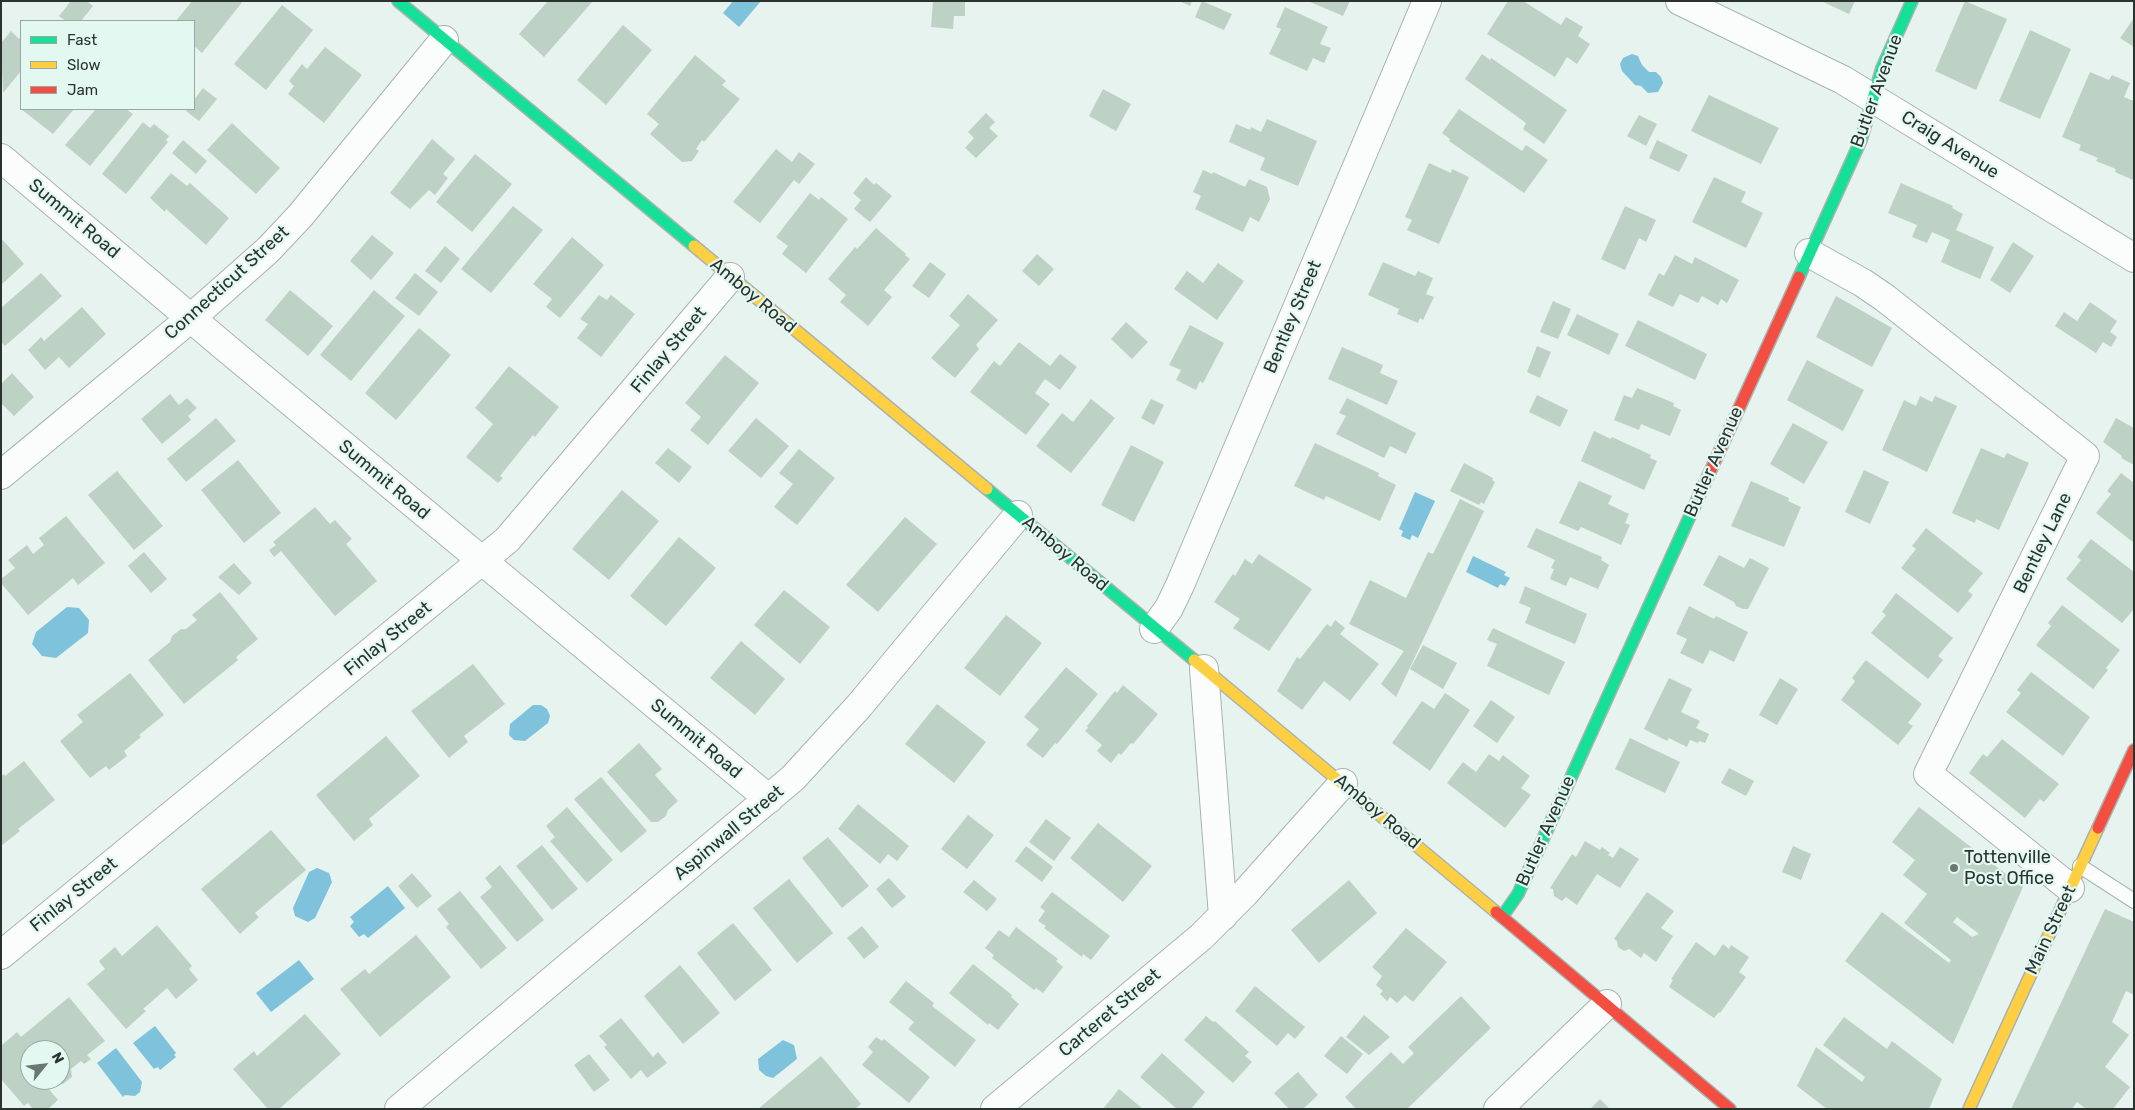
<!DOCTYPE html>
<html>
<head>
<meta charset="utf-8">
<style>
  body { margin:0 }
  #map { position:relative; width:2135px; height:1110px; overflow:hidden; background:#e7f3ef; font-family:Rubik,sans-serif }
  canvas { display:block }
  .frame { position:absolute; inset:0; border:2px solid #2a3330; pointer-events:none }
  .legend { position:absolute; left:20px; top:20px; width:175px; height:90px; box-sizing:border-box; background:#e2f8f1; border:1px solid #98a9a4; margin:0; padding:6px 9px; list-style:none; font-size:15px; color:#2a3330 }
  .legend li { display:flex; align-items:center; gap:10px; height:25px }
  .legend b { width:25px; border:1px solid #98a9a4 }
  .north { position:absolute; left:20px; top:1040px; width:50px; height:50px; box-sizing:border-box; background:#e2f8f1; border:1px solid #98a9a4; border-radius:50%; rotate:61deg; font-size:14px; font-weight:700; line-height:20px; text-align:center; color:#2a3330 }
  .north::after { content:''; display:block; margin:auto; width:18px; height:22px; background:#6c7673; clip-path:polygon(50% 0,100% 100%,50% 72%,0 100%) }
</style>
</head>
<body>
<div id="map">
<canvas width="2135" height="1110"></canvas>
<div class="frame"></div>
<ul class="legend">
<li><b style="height:6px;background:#16e098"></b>Fast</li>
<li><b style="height:6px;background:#ffcf43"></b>Slow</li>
<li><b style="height:6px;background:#f24e42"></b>Jam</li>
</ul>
<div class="north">N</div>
</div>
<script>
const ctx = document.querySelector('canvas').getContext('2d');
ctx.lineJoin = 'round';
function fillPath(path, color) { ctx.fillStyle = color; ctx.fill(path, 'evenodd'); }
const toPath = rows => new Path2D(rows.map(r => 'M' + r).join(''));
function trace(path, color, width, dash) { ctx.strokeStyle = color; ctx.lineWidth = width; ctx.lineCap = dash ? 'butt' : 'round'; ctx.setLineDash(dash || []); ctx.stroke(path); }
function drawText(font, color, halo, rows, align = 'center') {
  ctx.font = font + ' Rubik,sans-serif'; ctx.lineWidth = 4.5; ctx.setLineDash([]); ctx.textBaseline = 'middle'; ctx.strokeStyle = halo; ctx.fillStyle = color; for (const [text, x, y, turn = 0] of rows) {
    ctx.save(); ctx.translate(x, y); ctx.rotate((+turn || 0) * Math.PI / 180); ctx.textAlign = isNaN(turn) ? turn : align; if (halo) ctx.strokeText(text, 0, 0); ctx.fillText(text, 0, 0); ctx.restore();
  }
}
const water = toPath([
  [733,1,761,1,739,27,723,13],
  [1632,54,1638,56,1642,65,1649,72,1656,72,1661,77,1663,83,1658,92,1648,93,1641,86,1635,85,1622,71,1620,64,1623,58],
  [1415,492,1435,501,1418,538,1412,535,1410,540,1401,536,1403,531,1399,529],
  [1473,556,1506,572,1504,575,1510,578,1505,586,1500,584,1498,588,1466,572],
  [67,607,79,608,89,620,88,633,56,658,42,656,32,644,36,632],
  [533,705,541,705,547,709,550,716,548,723,525,741,514,740,509,735,510,724],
  [317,868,329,873,332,882,315,918,308,922,295,916,293,908,309,872],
  [388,886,405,908,368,938,364,934,359,937,350,926,354,922,350,917],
  [299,960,314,979,271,1012,256,993],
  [155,1026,176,1053,174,1055,176,1057,160,1070,158,1067,154,1069,133,1043],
  [783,1040,794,1045,797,1059,773,1078,766,1076,759,1070,758,1059],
  [116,1048,142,1082,140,1092,135,1096,125,1095,123,1097,97,1063]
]);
const building = toPath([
  [71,1,87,1,93,6,81,21,66,21,59,16],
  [192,1,243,1,202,53,194,46,194,21,176,21],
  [548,1,593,1,544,57,519,34],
  [933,1,965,1,965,16,954,16,953,29,931,27],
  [1179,1,1192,1,1190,6],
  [1202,1,1232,14,1224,30,1195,17],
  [1308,1,1350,1,1343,16],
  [1508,1,1523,1,1561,25,1566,17,1583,27,1578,36,1590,44,1577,64,1567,57,1555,77,1487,34],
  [1821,1,1855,1,1849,14],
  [1965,1,2007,19,1976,90,1935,71],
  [282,5,313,30,266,90,234,64],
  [1285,7,1328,27,1320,44,1331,48,1324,63,1313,58,1307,71,1269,54,1281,29,1276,27],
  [2134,18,2134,47,2120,38],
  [623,25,652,50,606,105,577,80],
  [2030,30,2071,49,2040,119,1999,101],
  [11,31,19,39,21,36,21,71,3,93,1,43],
  [325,47,362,75,324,123,288,94,294,86,289,81,302,64,307,69],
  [1482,54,1490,60,1491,58,1567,110,1544,144,1523,129,1526,123,1465,79],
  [695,55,726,81,722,85,740,99,704,142,702,140,696,149,699,151,692,161,682,162,650,134,659,124,647,114],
  [2090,72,2109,80,2112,75,2130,83,2124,97,2134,101,2133,180,2115,172,2116,169,2096,161,2098,158,2079,150,2081,145,2062,137],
  [203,88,217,99,199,121,186,111,187,109,194,109,194,100],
  [1103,89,1131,104,1116,131,1089,116],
  [1709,95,1779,128,1761,164,1691,131],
  [21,109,74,109,53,134],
  [96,109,126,109,133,114,90,166,65,145],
  [1459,109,1522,151,1526,145,1548,160,1524,193,1449,141,1450,139,1442,133],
  [986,113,995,122,989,128,998,136,976,158,965,148,974,138,968,132],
  [1639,115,1657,124,1646,146,1627,136],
  [1267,119,1317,141,1298,186,1260,170,1265,158,1229,142,1236,124,1250,130,1251,127,1261,132],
  [143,122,150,128,154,124,169,136,166,140,168,142,126,194,102,174],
  [232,123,280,168,256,194,207,150],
  [432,139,455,159,443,174,448,178,435,195,429,190,410,209,390,193],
  [183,140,207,161,196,174,172,153],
  [1657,140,1688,155,1679,172,1649,158],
  [776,149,792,162,799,152,815,164,799,184,794,180,760,223,733,202],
  [475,154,512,184,472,232,436,202],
  [1429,163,1451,173,1452,169,1469,177,1439,244,1407,230,1412,220,1405,217],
  [1203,170,1212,174,1213,172,1245,187,1249,179,1267,187,1270,199,1259,222,1250,217,1243,232,1195,209,1201,196,1193,192],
  [171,173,187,186,190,183,229,218,206,245,166,209,165,212,150,198],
  [866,177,874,185,876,183,892,196,870,222,854,209,861,200,853,193],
  [1714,177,1746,192,1741,202,1763,213,1746,248,1692,222],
  [1901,183,1953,206,1952,208,1963,214,1956,230,1994,247,1980,279,1941,262,1950,240,1932,232,1927,243,1912,237,1917,225,1888,213],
  [810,193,819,200,821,197,848,219,806,273,782,254,788,246,776,237],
  [513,206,543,230,491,293,461,269],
  [1625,206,1656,220,1646,242,1639,238,1625,270,1601,259],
  [876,228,906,254,905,255,910,259,884,290,892,297,868,326,840,302,846,295,828,279,855,247,857,249],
  [372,235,394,253,371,280,350,261],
  [572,237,604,265,560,318,546,307,552,299,533,284],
  [1,238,24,264,1,285],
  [2013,242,2034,256,2010,293,1990,280],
  [445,246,460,259,441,283,425,271],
  [1037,254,1054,269,1039,286,1022,271],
  [1675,255,1692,264,1695,257,1739,280,1727,303,1721,299,1718,305,1702,296,1698,303,1680,294,1673,307,1648,295,1659,273,1664,276],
  [930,262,946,274,929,298,912,286],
  [1383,262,1415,276,1418,271,1433,278,1426,294,1434,297,1423,320,1420,318,1418,323,1397,314,1399,309,1368,295],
  [1218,263,1244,281,1217,320,1174,289,1187,271,1203,283],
  [41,273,62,296,5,346,1,342,1,308],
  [415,273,438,292,419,316,395,298],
  [290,290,333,326,308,356,265,320],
  [374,290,405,316,351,381,320,355],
  [968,294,998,320,976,345,979,349,955,378,931,358,960,325,949,316],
  [599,295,607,300,611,295,635,314,601,357,577,338,588,324,580,319],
  [1836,296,1892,328,1872,367,1816,337],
  [1553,301,1571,309,1558,339,1540,332],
  [2090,302,2117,321,2110,332,2117,337,2111,347,2103,342,2096,353,2055,326,2064,312,2077,321],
  [82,307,106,334,69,368,59,357,45,370,28,350,41,337,44,341],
  [1577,314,1619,334,1609,355,1567,335],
  [1638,320,1707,354,1695,380,1625,346],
  [1126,322,1148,342,1132,359,1111,339],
  [1190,325,1224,343,1203,383,1200,381,1196,390,1176,380,1181,370,1169,365],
  [419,328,451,355,396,420,365,393],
  [1019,342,1050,366,1060,354,1077,367,1060,390,1045,379,1035,393,1050,404,1026,435,970,392,994,361,1000,366],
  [1537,346,1551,352,1540,378,1527,372],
  [1342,347,1383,365,1380,373,1398,381,1387,405,1328,379],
  [725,355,759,383,708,445,690,430,701,417,685,403],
  [1807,360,1864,390,1843,431,1787,400],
  [509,366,559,407,535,437,533,435,500,476,503,478,498,483,466,457,493,424,475,408],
  [12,373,34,397,14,416,1,403,1,384],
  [1637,388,1674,403,1673,406,1681,410,1670,436,1641,424,1639,430,1614,420,1624,395,1632,398],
  [170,394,179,405,187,398,197,408,188,416,191,420,162,444,141,419],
  [1537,395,1568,410,1560,427,1529,412],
  [1920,396,1932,402,1935,396,1957,406,1927,472,1882,450,1904,400,1916,406],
  [1347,398,1416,433,1406,454,1390,446,1384,458,1336,434,1346,416,1339,413],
  [1091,399,1115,418,1071,473,1036,446,1062,413,1073,422],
  [1151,399,1164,405,1154,425,1141,418],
  [216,418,236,441,186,482,167,459],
  [756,418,789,446,761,478,728,451],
  [2116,418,2134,428,2134,465,2121,458,2122,456,2103,442],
  [1793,423,1828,442,1804,484,1770,464],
  [1594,431,1611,439,1612,437,1651,455,1650,458,1657,461,1644,490,1581,461],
  [1315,443,1379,473,1378,476,1396,485,1380,521,1326,496,1324,500,1294,486],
  [1131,445,1164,462,1134,522,1101,505],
  [668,448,692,467,679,483,655,463],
  [1981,448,2004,458,2007,453,2029,463,1999,530,1976,519,1975,523,1952,513],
  [799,449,835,478,797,525,774,507,793,484,779,473],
  [238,460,281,513,244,543,201,490],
  [1464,463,1493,478,1492,480,1495,482,1484,504,1481,502,1479,505,1450,491],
  [1864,470,1889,482,1870,524,1845,512],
  [117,471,163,526,134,550,88,495],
  [2121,473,2134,483,2134,543,2096,513,2111,494,2107,491],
  [1579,481,1612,496,1608,504,1629,514,1625,523,1630,525,1621,545,1581,527,1578,531,1559,523],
  [1751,481,1789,498,1788,501,1801,507,1784,547,1731,526],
  [622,490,659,521,609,580,572,549],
  [1460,499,1484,511,1396,697,1381,684,1404,651,1349,624,1370,580,1406,598,1428,552,1433,554],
  [315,507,330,524,335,520,352,539,346,544,377,581,335,616,281,551,274,557,269,550,276,545,273,542],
  [66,516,105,563,78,585,73,578,28,615,1,583,1,579,15,568,8,560,27,545,33,554,44,545,39,538],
  [905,517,937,544,878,612,846,585],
  [1536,528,1602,557,1601,560,1609,565,1598,589,1570,577,1566,586,1550,579,1554,569,1551,568,1555,560,1527,547],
  [1926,528,1983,573,1968,591,1973,595,1958,613,1901,568,1916,549,1912,546],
  [679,537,716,568,666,626,630,596],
  [2091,539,2134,572,2134,609,2122,623,2066,579,2081,560,2077,557],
  [144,552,167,579,151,593,128,566],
  [1259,554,1312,589,1269,651,1233,628,1240,619,1214,602,1233,574,1235,576,1245,559,1252,564],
  [1719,555,1744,568,1750,558,1769,568,1748,609,1743,609,1736,606,1734,602,1703,585],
  [234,563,252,583,239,595,218,577],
  [1525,586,1587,614,1575,644,1525,623,1531,608,1519,603],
  [784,590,830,627,800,664,754,625],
  [220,592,258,639,236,657,238,660,184,704,148,660,170,642,172,636,181,629,186,629,197,620,192,615],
  [1896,593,1953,638,1938,656,1943,660,1928,679,1871,633,1886,615,1882,612],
  [2062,605,2120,650,2106,668,2108,670,2093,689,2036,645,2051,626,2048,623],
  [1689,606,1714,619,1716,616,1748,632,1734,662,1710,650,1703,664,1680,653,1687,639,1676,634],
  [1006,615,1042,643,1000,696,964,668],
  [1335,620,1345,628,1340,634,1379,664,1350,701,1324,681,1302,710,1277,691,1297,657,1300,659,1327,624,1331,627],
  [1493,628,1565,662,1549,695,1487,666,1497,644,1487,640],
  [741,641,785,679,755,715,710,678],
  [1423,645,1457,663,1443,689,1410,669],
  [1866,660,1922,704,1908,723,1913,726,1898,745,1841,700,1855,681,1852,678],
  [473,664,505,704,464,736,468,742,449,758,411,711],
  [1066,667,1098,694,1057,744,1055,743,1043,758,1026,745,1039,729,1024,717],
  [2031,672,2090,717,2063,756,2006,712,2021,693,2017,690],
  [130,673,164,715,139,735,141,737,124,751,127,756,109,770,106,766,90,778,60,741,83,722,77,715],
  [1669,678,1692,689,1681,712,1700,721,1696,728,1709,734,1705,743,1699,741,1698,743,1690,740,1687,747,1669,738,1667,741,1644,729],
  [1780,678,1798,689,1777,725,1759,715],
  [1123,685,1158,714,1133,744,1131,743,1121,755,1119,753,1111,763,1097,751,1102,745,1085,731,1088,728,1087,726,1115,691,1117,693],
  [1445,693,1470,710,1430,771,1392,743,1422,701,1434,709],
  [1491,700,1515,717,1497,743,1473,726],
  [937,704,986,742,954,783,905,744],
  [386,736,420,776,369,819,373,825,354,841,316,795],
  [1630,738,1680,762,1665,793,1615,769],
  [2002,739,2059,784,2044,802,2040,799,2025,818,1969,773,1983,754,1987,757],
  [639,743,662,769,655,775,678,801,668,810,666,816,658,822,651,822,607,772],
  [1489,754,1499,761,1503,755,1530,776,1521,788,1531,795,1505,828,1447,783,1463,762,1476,772],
  [24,761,55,800,18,829,20,831,1,846,1,776,4,774,5,776],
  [1729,768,1754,781,1746,796,1721,783],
  [601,777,647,831,621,853,574,799],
  [858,804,909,846,897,861,888,854,880,864,838,829],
  [567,807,613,860,587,883,550,841,555,837,546,826],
  [1919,807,2023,887,1953,1044,1845,961,1882,912,1949,963,1951,960,1904,923,1927,894,1903,875,1915,860,1892,842],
  [1957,917,1979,934,1972,937,1953,922],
  [968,815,994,835,967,869,941,849],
  [1046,819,1071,838,1054,861,1029,842],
  [1098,823,1152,866,1123,902,1070,858],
  [271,830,306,870,255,913,259,917,240,934,201,889],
  [828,837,869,886,842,908,802,858],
  [1585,841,1600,850,1602,847,1610,853,1608,855,1613,858,1620,847,1639,859,1620,888,1597,874,1577,905,1566,897,1562,901,1554,896,1553,889,1550,888,1572,854,1576,857],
  [542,845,578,889,552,910,516,866],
  [1026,846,1053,867,1042,882,1015,861],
  [1793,846,1811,854,1801,880,1782,872],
  [500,865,544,920,517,942,480,897,492,887,485,878],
  [412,873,432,896,417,908,398,886],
  [889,878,906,897,892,908,876,889],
  [789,879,833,933,797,963,753,908],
  [974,880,997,899,987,911,963,892],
  [1349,880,1377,913,1319,963,1291,930],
  [460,891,507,948,481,969,446,927,449,924,437,909],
  [1052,892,1110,936,1091,960,1083,954,1082,957,1044,928,1046,926,1038,921,1045,911,1040,907],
  [1647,892,1674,911,1661,928,1673,936,1656,962,1644,953,1641,958,1629,949,1624,951,1618,947,1617,941,1614,939],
  [2105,909,2134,922,2134,995,2126,991,2112,1022,2129,1035,2105,1067,2130,1087,2113,1109,2086,1109,2077,1102,2072,1109,2011,1109],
  [733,923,772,970,735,1001,697,953],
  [157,925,192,966,189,969,198,980,176,999,167,988,143,1009,146,1011,126,1029,87,984,105,969,99,961,115,947,122,956],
  [862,926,879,947,864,959,847,938],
  [1016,927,1058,959,1056,961,1063,967,1043,993,1036,988,1034,990,992,958,994,955,985,948,999,930,1009,937],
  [1406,928,1447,962,1413,1002,1405,995,1397,1003,1390,997,1387,1001,1380,994,1383,991,1376,985,1382,976,1372,967],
  [416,935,451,977,380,1037,340,989,365,969,369,974],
  [1696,942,1715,956,1723,944,1729,949,1731,945,1749,957,1739,972,1746,977,1720,1013,1719,1012,1714,1018,1669,987,1673,980,1671,979],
  [973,964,1012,995,1011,997,1019,1004,998,1030,989,1023,988,1025,949,993],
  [680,965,720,1013,683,1044,644,996],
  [906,981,934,1003,932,1006,976,1040,955,1067,908,1029,914,1022,889,1002],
  [1255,986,1305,1027,1295,1039,1288,1033,1277,1046,1235,1011],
  [1461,996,1491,1028,1407,1109,1356,1109,1345,1097,1391,1052,1403,1064,1414,1053,1408,1047],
  [69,997,105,1041,87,1055,91,1059,84,1064,81,1061,71,1069,72,1077,63,1084,56,1081,48,1088,58,1100,48,1109,33,1109,28,1103,24,1106,1,1079,1,1046,17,1032,21,1037],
  [30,1050,60,1050,60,1080,30,1080],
  [305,1014,341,1054,279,1109,268,1109,233,1069,254,1051,257,1056],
  [1364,1015,1390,1037,1369,1055,1346,1037],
  [1206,1016,1213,1022,1215,1021,1249,1052,1245,1056,1252,1062,1233,1083,1184,1040],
  [1844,1017,1887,1049,1892,1041,1942,1079,1929,1109,1827,1109,1797,1086,1816,1047,1862,1082,1865,1077,1823,1045],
  [621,1018,653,1057,658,1052,667,1063,647,1078,641,1070,631,1079,604,1047,607,1045,599,1036],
  [1341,1036,1363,1054,1347,1074,1324,1056],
  [876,1037,882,1041,884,1039,930,1077,909,1103,862,1065,873,1052,868,1047],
  [1162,1053,1205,1092,1191,1109,1177,1109,1140,1077],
  [589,1054,610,1080,594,1092,574,1065],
  [821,1056,861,1104,855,1109,758,1109],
  [1298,1072,1318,1095,1303,1109,1289,1109,1274,1093],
  [1119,1089,1143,1109,1103,1109],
  [1600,1099,1610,1109,1590,1109]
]);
const lane = toPath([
  [2080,866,2134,901]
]);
const street = toPath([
  [1680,1,1843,80,2134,258],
  [1,158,225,347,769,799],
  [1809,253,1863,283,1885,298,2085,456,1928,774,2070,888],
  [1,475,191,318,268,250,300,216,444,40],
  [1154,629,1169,608,1180,585,1427,1],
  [1204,669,1223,916],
  [1,955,507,540,730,277],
  [399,1109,793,778,859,706,1018,515],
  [995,1109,1201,937,1245,893,1343,783],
  [1498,1109,1607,1004]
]);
const fast = toPath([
  [398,1,694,246],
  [1799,277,1861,140,1882,68,1912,1],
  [987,489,1194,660],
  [1502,917,1518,894,1709,474]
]);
const slow = toPath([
  [694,246,987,489],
  [1194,660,1496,912],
  [1969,1109,2098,828]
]);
const jam = toPath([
  [1709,474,1799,277],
  [2098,828,2134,750],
  [1496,912,1730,1109]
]);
const markers = [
  [1954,868,5,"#6c7673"]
];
const streetNames = [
  ["Butler Avenue",1877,91,-70],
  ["Craig Avenue",1950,145,32],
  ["Summit Road",74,219,40],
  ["Connecticut Street",227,283,-42],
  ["Amboy Road",753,296,40],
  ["Bentley Street",1293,317,-67],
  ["Finlay Street",669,350,-50],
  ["Butler Avenue",1714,462,-66],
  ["Summit Road",384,480,40],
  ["Bentley Lane",2043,543,-64],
  ["Amboy Road",1065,554,40],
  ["Finlay Street",388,639,-39],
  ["Summit Road",696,739,40],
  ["Amboy Road",1377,812,40],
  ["Butler Avenue",1546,831,-66],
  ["Aspinwall Street",729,833,-40],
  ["Finlay Street",74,895,-39],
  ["Main Street",2051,930,-65],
  ["Carteret Street",1110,1013,-40]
];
const poiNames = [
  ["Tottenville",1964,858],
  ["Post Office",1964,879]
];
fillPath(water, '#7fc2db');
fillPath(building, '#bed1c5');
trace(lane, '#a9b3af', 16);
trace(street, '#a9b3af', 30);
trace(fast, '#a9b3af', 14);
trace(slow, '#a9b3af', 14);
trace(jam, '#a9b3af', 14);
trace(lane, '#fbfdfd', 14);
trace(street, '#fbfdfd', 28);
trace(fast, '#16e098', 11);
trace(slow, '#ffcf43', 11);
trace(jam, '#f24e42', 11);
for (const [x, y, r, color] of markers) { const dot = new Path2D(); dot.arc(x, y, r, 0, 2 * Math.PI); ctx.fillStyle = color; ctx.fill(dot); trace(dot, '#e2f8f1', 2); }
drawText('18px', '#2a3330', '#e2f8f1', streetNames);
drawText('18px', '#2a3330', '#e2f8f1', poiNames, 'left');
</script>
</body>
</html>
